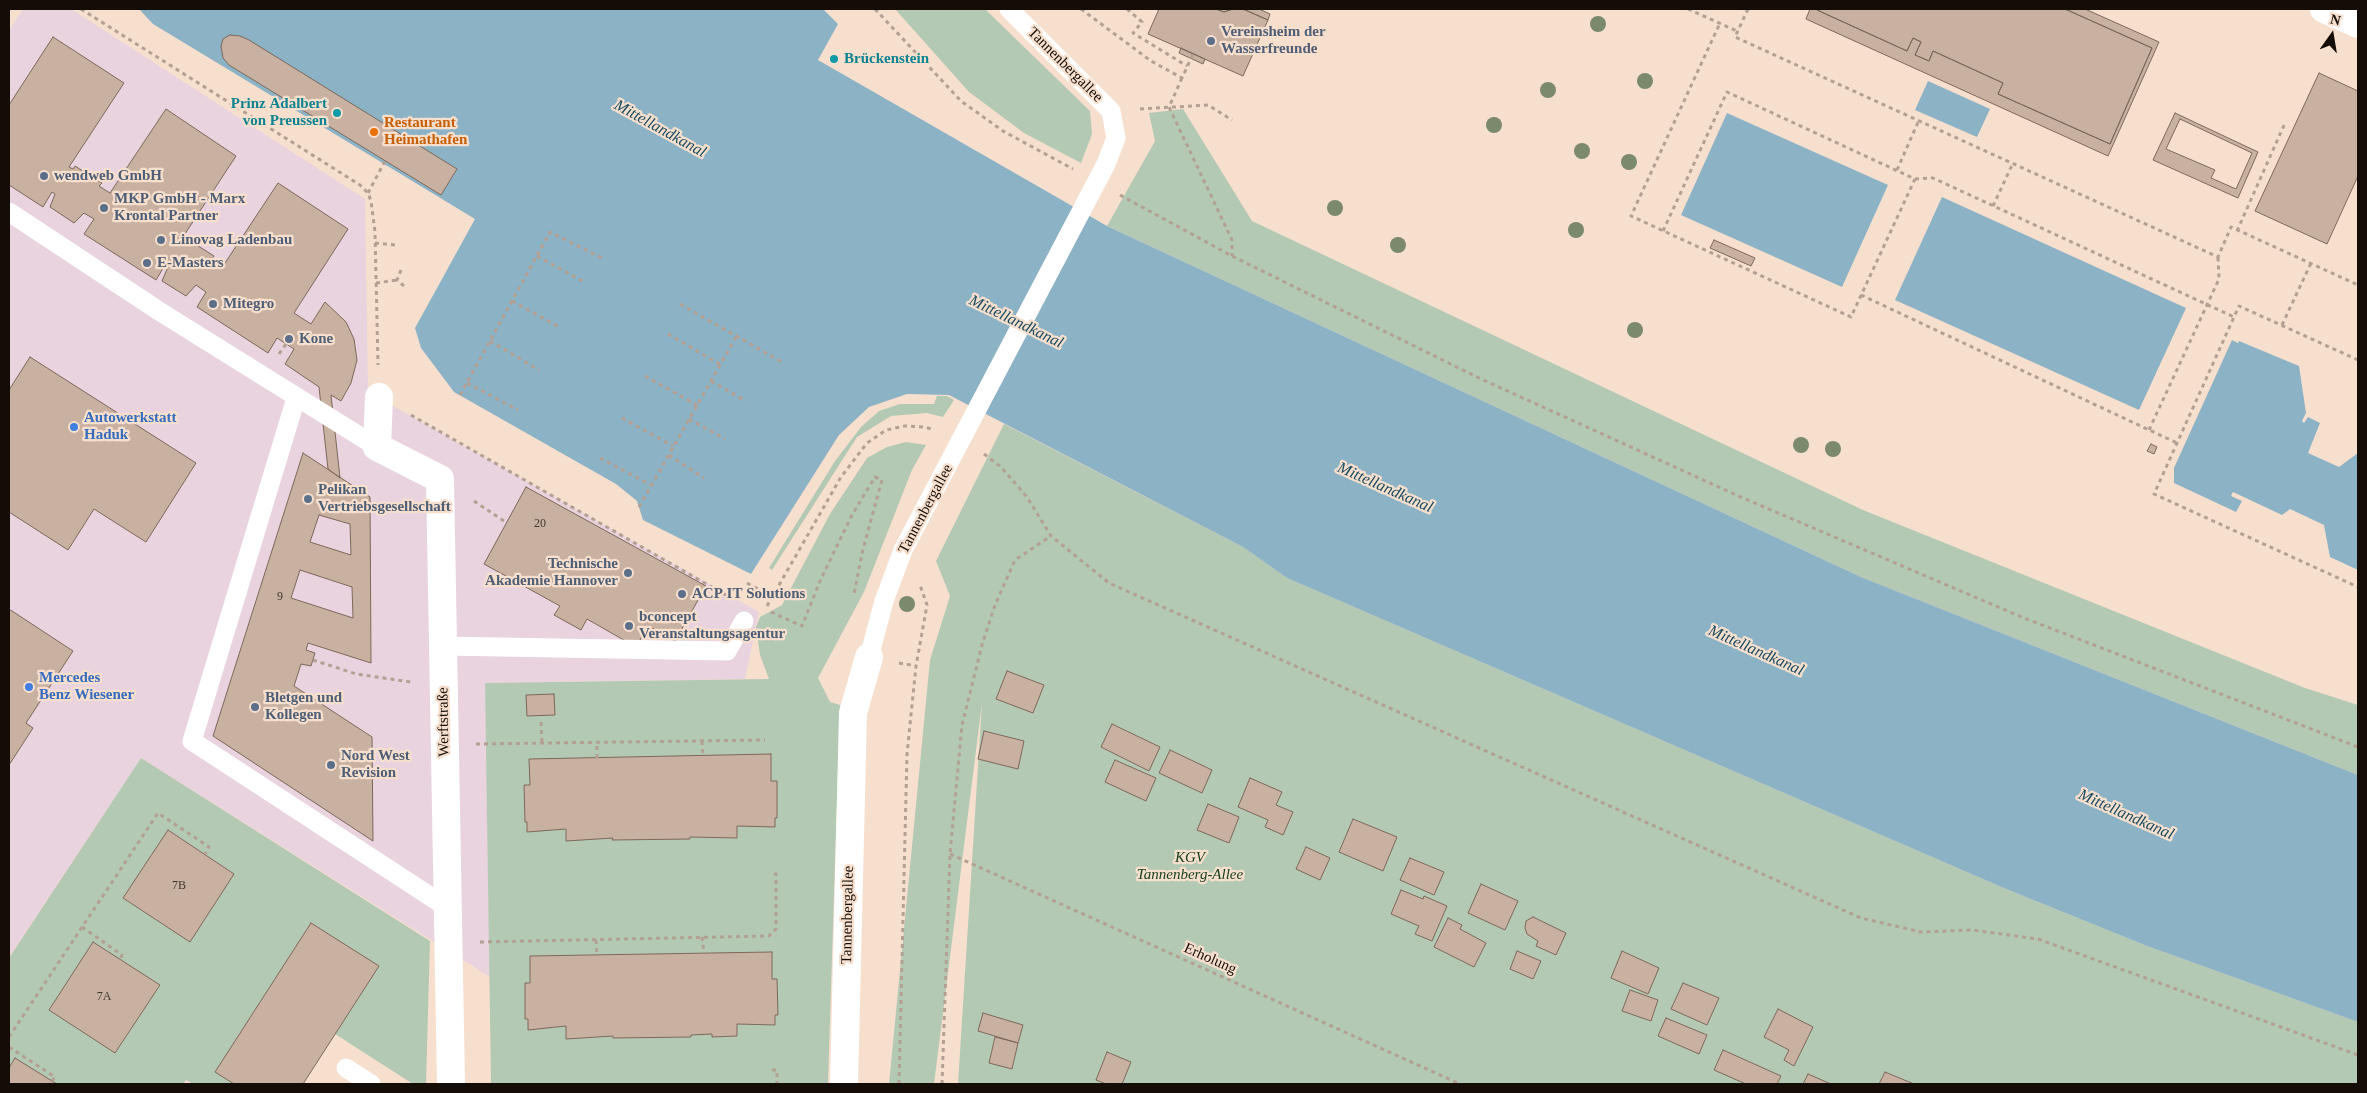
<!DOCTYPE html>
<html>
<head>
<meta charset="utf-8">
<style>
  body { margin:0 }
  #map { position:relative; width:2367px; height:1093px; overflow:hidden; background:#f7dfce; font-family:Georgia,serif }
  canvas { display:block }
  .frame { position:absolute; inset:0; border:10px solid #140d07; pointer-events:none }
  .north { position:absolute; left:2307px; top:10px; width:50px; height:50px; -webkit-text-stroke:4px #f7dfce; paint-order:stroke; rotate:13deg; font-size:14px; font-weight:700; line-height:20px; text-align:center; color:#140d07 }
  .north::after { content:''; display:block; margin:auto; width:18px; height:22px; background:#140d07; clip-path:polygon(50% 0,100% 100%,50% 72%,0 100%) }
</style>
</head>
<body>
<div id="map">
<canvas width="2367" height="1093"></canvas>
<div class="frame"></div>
<div class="north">N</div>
</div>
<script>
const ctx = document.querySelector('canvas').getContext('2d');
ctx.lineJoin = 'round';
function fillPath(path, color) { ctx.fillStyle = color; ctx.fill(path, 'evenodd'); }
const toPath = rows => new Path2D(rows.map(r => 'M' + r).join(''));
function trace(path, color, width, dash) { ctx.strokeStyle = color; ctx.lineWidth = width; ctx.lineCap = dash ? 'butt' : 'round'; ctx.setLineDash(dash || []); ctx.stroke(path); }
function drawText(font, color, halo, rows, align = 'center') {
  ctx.font = font + ' Georgia,serif'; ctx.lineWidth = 4.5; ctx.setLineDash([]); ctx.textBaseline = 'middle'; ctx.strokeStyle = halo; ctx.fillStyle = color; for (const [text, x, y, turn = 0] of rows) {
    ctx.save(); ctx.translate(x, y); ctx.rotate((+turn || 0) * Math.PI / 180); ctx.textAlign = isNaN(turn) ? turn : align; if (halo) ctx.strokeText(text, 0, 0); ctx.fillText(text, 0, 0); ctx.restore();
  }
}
const commercial = toPath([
  [23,9,71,9,365,199,368,392,759,612,745,679,485,683,490,977,141,758,9,957,9,31]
]);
const green = toPath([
  [895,9,985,9,1090,111,1092,134,1081,163,1024,133,969,92],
  [1183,109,1252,221,1863,510,2305,688,2358,705,2358,775,1861,577,1107,226,1155,141,1149,113],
  [937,396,947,396,954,400,943,417,927,413,891,416,857,437,772,570,769,568,835,461,861,427,879,411,900,404,934,404],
  [1004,424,1243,547,1287,578,2006,889,2147,946,2358,1022,2358,1084,958,1084,982,703,934,1084,889,1084,930,660,950,596,936,561],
  [906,442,926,445,912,470,864,592,818,678,830,702,840,705,828,1084,491,1084,485,683,769,679,760,655,756,627,760,617,782,605,830,514,867,458,887,447],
  [141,758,430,941,426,1084,413,1084,335,1034,303,1084,193,1084,186,1080,183,1084,9,1084,9,958]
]);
const water = toPath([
  [139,9,823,9,838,24,818,60,1107,226,1861,577,2358,775,2358,1022,2147,946,2006,889,1287,578,1243,547,949,395,907,394,869,407,839,435,751,574,643,520,637,501,616,484,454,392,421,348,415,328,475,219,153,24],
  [1928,81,1990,109,1977,137,1915,110],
  [1727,113,1888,185,1842,287,1681,215],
  [1942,197,2186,308,2139,410,1895,300],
  [2232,340,2238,343,2239,341,2299,366,2306,413,2302,421,2304,423,2308,417,2320,423,2308,453,2339,467,2358,453,2358,570,2330,557,2324,525,2290,509,2282,515,2233,492,2231,496,2242,501,2236,512,2174,483,2174,468]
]);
const building = toPath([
  [1159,9,1216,9,1224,12,1233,9,1243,9,1268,20,1243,76,1148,34,1159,9],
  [1216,9,1233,9,1224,12,1216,9],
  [1243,9,1259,9,1270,14,1268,20,1243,9],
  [1810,9,1818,9,1817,10,1907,51,1913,38,1921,42,1915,55,1929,61,1933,51,2003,83,1998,94,2110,144,2152,48,2065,9,2085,9,2159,42,2108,156,1806,19,1810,9],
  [1818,9,2065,9,2152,48,2110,144,1998,94,2003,83,1933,51,1929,61,1915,55,1921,42,1913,38,1907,51,1817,10,1818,9],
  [230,35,240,36,249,40,457,169,441,195,229,65,223,58,221,46,223,39,230,35],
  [53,37,124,83,69,167,73,169,75,166,102,183,99,186,110,193,166,109,236,156,181,240,186,242,187,239,214,256,212,259,223,266,278,183,348,229,294,313,311,324,325,302,346,322,354,339,357,360,351,383,341,401,331,395,340,478,328,469,319,387,285,364,294,349,277,338,268,353,197,307,206,292,196,285,186,296,162,281,168,267,165,265,156,280,84,234,94,219,84,213,74,223,50,207,55,194,52,192,43,207,9,185,9,105,53,37],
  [1181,48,1205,59,1203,64,1179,53,1181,48],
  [2319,73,2358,91,2358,176,2327,244,2255,211,2319,73],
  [2175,113,2258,152,2238,198,2153,160,2175,113],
  [2180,119,2252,153,2236,189,2211,178,2215,170,2166,149,2180,119],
  [1714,240,1755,258,1751,266,1710,248,1714,240],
  [30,357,196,463,146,542,94,509,68,550,9,512,9,390,30,357],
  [2151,444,2157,447,2154,454,2147,451,2151,444],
  [303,453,370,497,371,663,308,643,306,650,315,653,311,666,301,664,294,686,372,737,373,841,213,736,303,453],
  [319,515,350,524,351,555,310,542,319,515],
  [300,570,352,587,353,618,291,598,300,570],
  [526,487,706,586,675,641,648,626,636,647,587,619,581,630,554,615,560,606,484,564,526,487],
  [9,609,73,651,26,723,33,728,9,765,9,609],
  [1007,671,1044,685,1033,713,996,699,1007,671],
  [554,694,555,715,527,716,526,695,554,694],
  [1112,724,1160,747,1149,771,1101,747,1112,724],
  [984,731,1024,741,1018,769,978,759,984,731],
  [1170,750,1212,770,1202,793,1159,773,1170,750],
  [771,754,771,781,777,781,777,818,775,818,775,827,737,826,737,838,690,837,690,839,612,840,613,838,566,841,566,829,527,832,527,822,525,822,524,785,530,785,529,759,771,754],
  [1115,760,1156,778,1146,801,1105,782,1115,760],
  [1250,778,1282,792,1276,805,1293,812,1283,835,1265,827,1268,820,1238,807,1250,778],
  [1208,804,1239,817,1229,843,1197,830,1208,804],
  [1353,819,1397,837,1383,871,1339,852,1353,819],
  [168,830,234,874,190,942,123,898,168,830],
  [1306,847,1330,858,1320,880,1296,869,1306,847],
  [1410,858,1444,872,1434,895,1400,880,1410,858],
  [1481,884,1518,901,1505,930,1468,913,1481,884],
  [1401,890,1423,899,1424,896,1447,906,1432,941,1415,934,1419,926,1391,914,1401,890],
  [1533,917,1566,933,1556,955,1536,946,1538,941,1527,934,1525,928,1526,921,1533,917],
  [1448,918,1462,925,1460,929,1486,943,1474,967,1434,947,1448,918],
  [311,923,379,966,303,1084,234,1084,215,1072,311,923],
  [93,942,160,985,115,1053,49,1010,93,942],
  [1517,951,1541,961,1533,979,1510,969,1517,951],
  [1622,951,1659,968,1648,994,1611,978,1622,951],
  [772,952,772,979,777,979,778,1015,775,1015,775,1025,737,1024,737,1036,712,1037,712,1034,691,1035,691,1037,613,1038,613,1036,566,1039,566,1026,528,1030,528,1019,525,1019,525,983,530,983,530,956,772,952],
  [1683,983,1719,998,1707,1025,1671,1009,1683,983],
  [1630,990,1658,1000,1651,1021,1622,1011,1630,990],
  [1778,1009,1813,1027,1794,1066,1784,1060,1789,1050,1764,1037,1778,1009],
  [983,1013,1023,1025,1018,1043,978,1031,983,1013],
  [1666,1018,1707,1035,1699,1054,1658,1036,1666,1018],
  [995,1037,1018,1043,1012,1069,989,1063,995,1037],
  [1723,1050,1781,1076,1777,1084,1746,1084,1714,1070,1723,1050],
  [1107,1052,1131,1062,1122,1084,1106,1084,1096,1080,1107,1052],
  [15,1058,52,1081,57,1084,9,1084,9,1068,15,1058],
  [1885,1072,1914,1084,1879,1084,1885,1072],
  [1808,1074,1831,1084,1803,1084,1808,1074]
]);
const path = toPath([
  [81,9,360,185,368,193,371,201,375,232,378,365],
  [875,9,961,101,1003,131,1073,169],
  [1081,9,1151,61,1182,78,1193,54],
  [1127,9,1142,22,1133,33,1187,66],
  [1688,9,1737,31],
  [1748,9,1735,37,2218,257,2231,227,2358,285],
  [1182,78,1169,107,1232,240,1232,256],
  [1140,109,1208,105,1232,120],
  [1897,170,1919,120],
  [1915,179,1933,178,2234,317],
  [368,193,385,161],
  [1120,195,1232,256,1479,378,1743,498,2024,618,2358,747],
  [1993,206,2013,163],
  [1663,231,1727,92,1915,179,1851,317,1631,216,1720,23],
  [2237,231,2285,123],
  [375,243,396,245],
  [537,256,586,283],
  [401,270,397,280,404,286],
  [376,283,397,280],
  [1861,295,2177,443],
  [512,301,561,328],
  [680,304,782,362],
  [2282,325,2311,263],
  [668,334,721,365],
  [490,341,539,370],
  [279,354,286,344],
  [2358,360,2239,306,2154,494,2358,587],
  [645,376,697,405],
  [711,381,746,401],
  [467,383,518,410],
  [460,395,550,232,602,258],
  [411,415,731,598],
  [622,418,673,446],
  [689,419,725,439],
  [2149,430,2219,279,2218,257],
  [984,454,1001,467,1027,497,1051,536,1109,583,1861,918,1921,932,1972,930,2038,939,2358,1055],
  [669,455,704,478],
  [600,458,651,485],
  [474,501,507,523],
  [639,507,736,337],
  [747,583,772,597],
  [767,606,841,477,867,443,886,430,905,426,925,427,934,430],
  [771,612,802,626,820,581,852,515,875,477,882,480,863,549,854,594],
  [313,660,356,674,411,682],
  [899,663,916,666],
  [541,722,542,743],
  [702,741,703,756],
  [476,744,765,740],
  [597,758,597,742],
  [950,854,1460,1084],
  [82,927,122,955,120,959],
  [702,937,704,953],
  [596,940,597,955],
  [480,942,769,936,776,929,776,874,772,874],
  [9,1037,158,813,209,847,205,854],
  [9,1047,55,1077,52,1081],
  [772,1070,777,1070,777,1084],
  [899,1084,907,754,916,666,927,605,920,585],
  [942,1084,950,854,962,725,982,645,995,605,1015,560,1051,536]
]);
const lane = toPath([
  [9,212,159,311,377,447],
  [296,398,192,741,448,908],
  [444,646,727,651,744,621],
  [869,657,884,601,903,550,1106,164,1116,138,1111,111,1009,9],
  [346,1068,371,1084]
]);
const street = toPath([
  [2324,9,2358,24],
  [379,397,377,447,440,479,451,1084],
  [844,1084,853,713,869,657]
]);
const trees = [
  [1598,24],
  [1645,81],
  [1548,90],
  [1494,125],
  [1582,151],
  [1629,162],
  [1335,208],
  [1576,230],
  [1398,245],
  [1635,330],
  [1801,445],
  [1833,449],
  [907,604]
];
const markers = [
  [1211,41,5,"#5c6f8a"],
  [834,59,5,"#0f9aa8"],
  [337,113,5,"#0f9aa8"],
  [374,132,5,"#e8710a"],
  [44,176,5,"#5c6f8a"],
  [104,208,5,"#5c6f8a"],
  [161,240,5,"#5c6f8a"],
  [147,263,5,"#5c6f8a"],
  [213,304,5,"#5c6f8a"],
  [289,339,5,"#5c6f8a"],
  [74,427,5,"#3f7fe0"],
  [308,499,5,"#5c6f8a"],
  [628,573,5,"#5c6f8a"],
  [682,594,5,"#5c6f8a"],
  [629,626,5,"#5c6f8a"],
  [29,687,5,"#3f7fe0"],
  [255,707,5,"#5c6f8a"],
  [331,765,5,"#5c6f8a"]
];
const numberNames = [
  ["20",540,524],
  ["9",280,597],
  ["7B",179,886],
  ["7A",104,997]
];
const serviceNames = [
  ["Vereinsheim der",1221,32],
  ["Wasserfreunde",1221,49],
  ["wendweb GmbH",54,176],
  ["MKP GmbH - Marx",114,199],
  ["Krontal Partner",114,216],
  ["Linovag Ladenbau",171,240],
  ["E-Masters",157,263],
  ["Mitegro",223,304],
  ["Kone",299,339],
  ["Pelikan",318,490],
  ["Vertriebsgesellschaft",318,507],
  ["Technische",618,564,"right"],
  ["Akademie Hannover",618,581,"right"],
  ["ACP IT Solutions",692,594],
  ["bconcept",639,617],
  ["Veranstaltungsagentur",639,634],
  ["Bletgen und",265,698],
  ["Kollegen",265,715],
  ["Nord West",341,756],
  ["Revision",341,773]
];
const cultureNames = [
  ["Brückenstein",844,59],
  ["Prinz Adalbert",327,104,"right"],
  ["von Preussen",327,121,"right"]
];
const streetNames = [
  ["Tannenbergallee",1065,65,45],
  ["Tannenbergallee",926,509,-62],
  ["Werftstraße",444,722,-91],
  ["Tannenbergallee",848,915,-89],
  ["Erholung",1210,959,24]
];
const foodNames = [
  ["Restaurant",384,123],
  ["Heimathafen",384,140]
];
const shopNames = [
  ["Autowerkstatt",84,418],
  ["Haduk",84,435],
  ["Mercedes",39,678],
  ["Benz Wiesener",39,695]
];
const parkNames = [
  ["KGV",1190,858],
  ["Tannenberg-Allee",1190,875]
];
const waterNames = [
  ["Mittellandkanal",660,129,29],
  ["Mittellandkanal",1016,322,26],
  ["Mittellandkanal",1385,488,24],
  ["Mittellandkanal",1756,651,24],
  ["Mittellandkanal",2126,815,24]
];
fillPath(commercial, '#e9d3df');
fillPath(green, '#b4c9b4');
fillPath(water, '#8cb2c6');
fillPath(building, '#c9b1a2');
trace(building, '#7e685a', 1);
trace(path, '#b3a092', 3, [4, 4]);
trace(lane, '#fff', 19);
trace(street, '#fff', 28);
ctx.fillStyle = '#7b896c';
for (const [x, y] of trees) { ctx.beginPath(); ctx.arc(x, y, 8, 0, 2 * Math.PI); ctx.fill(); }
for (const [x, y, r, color] of markers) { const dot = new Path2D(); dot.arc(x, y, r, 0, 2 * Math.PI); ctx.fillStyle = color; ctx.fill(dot); trace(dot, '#f7dfce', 2); }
drawText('12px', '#41362e', null, numberNames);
drawText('bold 15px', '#4e5e75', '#f7dfce', serviceNames, 'left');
drawText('bold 15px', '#0d838f', '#f7dfce', cultureNames, 'left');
drawText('15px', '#140d07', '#f7dfce', streetNames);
drawText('bold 15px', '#c56008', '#f7dfce', foodNames, 'left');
drawText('bold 15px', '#366cbe', '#f7dfce', shopNames, 'left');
drawText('italic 15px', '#16421b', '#f7dfce', parkNames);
drawText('italic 16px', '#184b60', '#f7dfce', waterNames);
</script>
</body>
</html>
